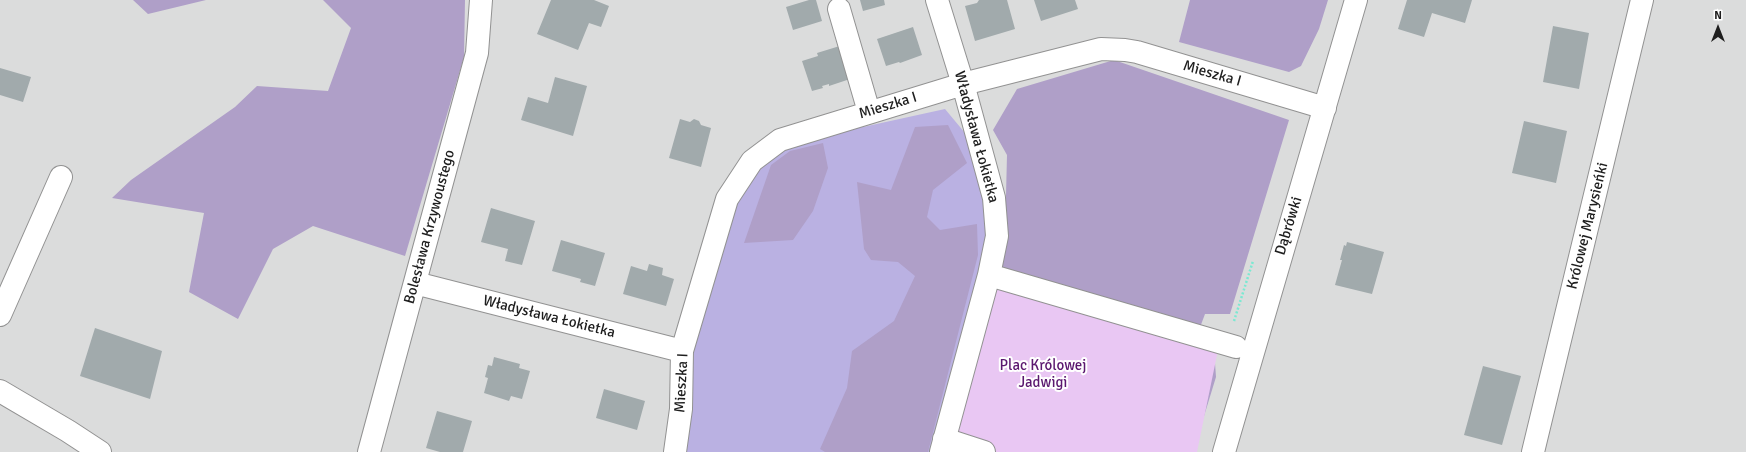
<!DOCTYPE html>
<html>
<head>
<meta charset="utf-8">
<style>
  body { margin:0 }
  #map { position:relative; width:1746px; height:452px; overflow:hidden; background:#e5ebee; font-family:Signika,sans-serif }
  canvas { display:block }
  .north { position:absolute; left:1698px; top:8px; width:40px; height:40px; -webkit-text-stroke:3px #fff; paint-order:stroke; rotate:0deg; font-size:11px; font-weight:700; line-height:16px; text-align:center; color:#1e1e1e }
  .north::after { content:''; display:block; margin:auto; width:14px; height:18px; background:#1e1e1e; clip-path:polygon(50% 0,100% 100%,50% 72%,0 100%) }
</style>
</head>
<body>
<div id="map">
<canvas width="1746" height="452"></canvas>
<div class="north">N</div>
</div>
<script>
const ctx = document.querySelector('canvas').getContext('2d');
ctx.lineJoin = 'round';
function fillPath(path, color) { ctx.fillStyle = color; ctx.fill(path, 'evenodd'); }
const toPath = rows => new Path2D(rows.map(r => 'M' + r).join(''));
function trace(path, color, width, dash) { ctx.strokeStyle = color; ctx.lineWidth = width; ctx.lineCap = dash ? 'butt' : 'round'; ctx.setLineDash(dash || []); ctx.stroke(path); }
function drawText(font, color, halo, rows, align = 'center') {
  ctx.font = font + ' Signika,sans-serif'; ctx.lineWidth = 4; ctx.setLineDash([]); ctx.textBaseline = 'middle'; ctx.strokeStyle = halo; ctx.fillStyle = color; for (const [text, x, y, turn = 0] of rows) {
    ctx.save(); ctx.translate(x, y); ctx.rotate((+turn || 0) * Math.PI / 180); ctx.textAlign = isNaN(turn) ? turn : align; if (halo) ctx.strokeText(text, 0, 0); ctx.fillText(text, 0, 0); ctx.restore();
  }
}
const residential = toPath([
  [0,0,1746,0,1746,452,0,452]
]);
const grass = toPath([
  [945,109,975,145,984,199,986,245,932,452,684,452,695,342,734,200,755,167,778,149,835,131,863,127]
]);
const forest = toPath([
  [133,0,206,0,148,14],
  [323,0,465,0,464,57,405,256,313,226,273,249,238,319,189,292,204,213,112,198,131,180,235,107,257,86,328,91,351,28],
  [1190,0,1328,0,1319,29,1301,66,1289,72,1179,42],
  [1114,60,1289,120,1230,314,1205,314,1190,354,1215,363,1216,377,1193,452,952,452,1005,236,1007,155,993,130,1017,89],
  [948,125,967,163,933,190,927,217,940,230,977,224,978,255,928,452,825,452,820,449,847,388,852,351,894,321,915,276,898,262,871,260,864,249,857,182,891,190,915,127],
  [823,143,828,168,813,211,793,240,744,243,771,165,790,151]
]);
const park = toPath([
  [989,275,1218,350,1197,452,993,452,944,439]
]);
const building = toPath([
  [551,0,594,0,609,6,601,27,589,23,578,50,537,34],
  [809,0,816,0,822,21,793,30,786,7],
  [860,0,884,0,885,5,863,11],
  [979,0,1007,0,1015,29,975,41,965,6,977,3],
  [1034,0,1075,0,1078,9,1041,21],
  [1407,0,1472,0,1465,23,1432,13,1424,37,1398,29],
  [1553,26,1589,33,1579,89,1543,82],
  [913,27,922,55,900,63,899,62,886,66,877,39],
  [843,45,853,78,829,86,829,84,822,86,823,88,812,91,802,61,818,56,817,53],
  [0,68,31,77,23,102,0,95],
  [555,77,587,86,573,136,521,120,528,97,548,103],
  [680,119,690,122,694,119,699,121,701,125,711,128,701,167,669,158],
  [1524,121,1567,131,1556,183,1512,173],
  [491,208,535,221,522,265,505,261,508,249,481,242],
  [561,240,605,253,595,286,580,282,581,279,552,271],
  [1347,242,1384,252,1372,294,1335,285,1342,260,1340,260,1344,245,1346,246],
  [649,264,663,268,662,275,674,279,666,306,623,294,631,266,647,271],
  [95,328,162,351,150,399,80,376],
  [494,357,520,364,519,368,530,371,522,399,511,396,509,401,484,393,488,378,485,377,488,365,492,366],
  [1483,366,1521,376,1502,445,1464,435],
  [604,389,645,401,637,430,596,418],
  [437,411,472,421,463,452,440,452,426,448]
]);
const path = toPath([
  [1234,321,1253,261]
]);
const minor = toPath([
  [937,0,963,84,994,198,997,236,989,275,941,452],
  [839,9,869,112],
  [989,275,1236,347],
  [415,283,682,351],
  [0,315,61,177],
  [0,391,68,431,100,452],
  [944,439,984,452],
  [369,452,477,53,481,0],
  [675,452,681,409,682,351,727,199,752,161,780,140,963,84,1101,49,1125,50,1137,52,1325,108],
  [1224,452,1356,0],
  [1533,452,1642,0]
]);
const streetNames = [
  ["Mieszka I",1212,74,16],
  ["Mieszka I",888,106,-17],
  ["Władysława Łokietka",976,137,75],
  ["Dąbrówki",1289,226,-73],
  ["Królowej Marysieńki",1588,226,-76],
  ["Bolesława Krzywoustego",430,227,-75],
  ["Władysława Łokietka",549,317,14],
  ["Mieszka I",682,383,-87]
];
const parkNames = [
  ["Plac Królowej",1043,366],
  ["Jadwigi",1043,383]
];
fillPath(residential, '#dbdcdc');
fillPath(grass, '#bab1e2');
fillPath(forest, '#af9fc8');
fillPath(park, '#e9c7f3');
fillPath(building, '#a1aaac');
trace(minor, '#929292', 24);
trace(path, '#7be9d2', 2.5, [2, 2]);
trace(minor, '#fff', 22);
drawText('15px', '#1e1e1e', '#fff', streetNames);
drawText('15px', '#5b186f', '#fff', parkNames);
</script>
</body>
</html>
